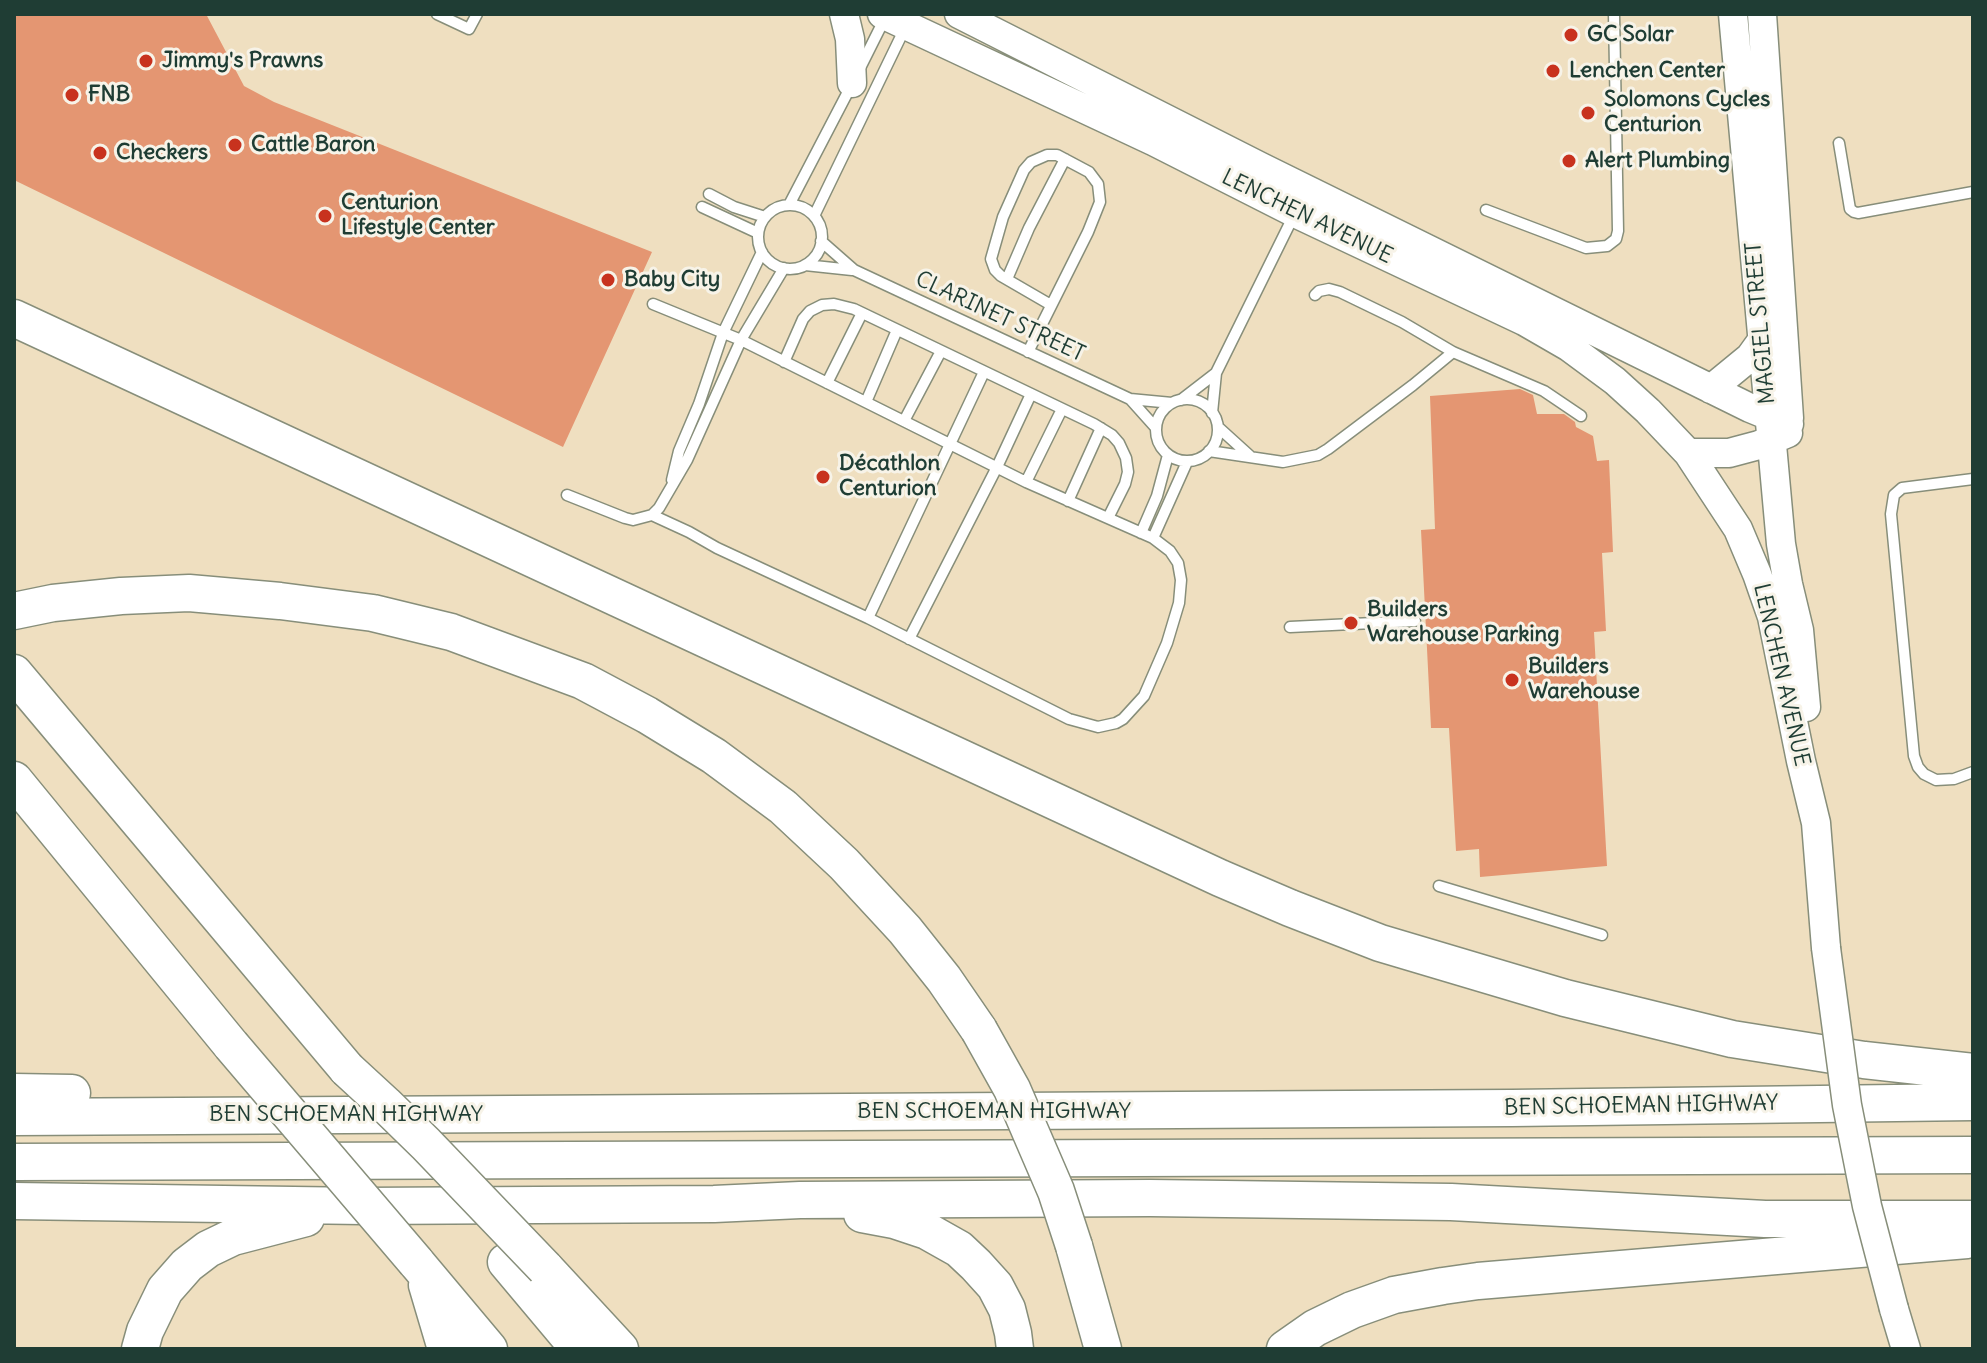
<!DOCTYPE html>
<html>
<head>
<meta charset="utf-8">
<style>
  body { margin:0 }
  #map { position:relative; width:1987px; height:1363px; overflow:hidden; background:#efdfc0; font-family:Delius,sans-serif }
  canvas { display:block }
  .frame { position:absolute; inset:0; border:16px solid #1f3d34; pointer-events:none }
</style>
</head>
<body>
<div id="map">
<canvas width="1987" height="1363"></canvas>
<div class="frame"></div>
</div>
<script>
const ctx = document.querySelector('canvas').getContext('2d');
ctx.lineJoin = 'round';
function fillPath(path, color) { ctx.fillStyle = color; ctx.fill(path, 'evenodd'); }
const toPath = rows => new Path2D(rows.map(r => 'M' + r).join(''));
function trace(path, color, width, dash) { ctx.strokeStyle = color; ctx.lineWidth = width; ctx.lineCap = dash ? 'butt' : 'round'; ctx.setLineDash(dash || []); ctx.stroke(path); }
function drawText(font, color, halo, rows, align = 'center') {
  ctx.font = font + ' Delius,sans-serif'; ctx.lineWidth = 6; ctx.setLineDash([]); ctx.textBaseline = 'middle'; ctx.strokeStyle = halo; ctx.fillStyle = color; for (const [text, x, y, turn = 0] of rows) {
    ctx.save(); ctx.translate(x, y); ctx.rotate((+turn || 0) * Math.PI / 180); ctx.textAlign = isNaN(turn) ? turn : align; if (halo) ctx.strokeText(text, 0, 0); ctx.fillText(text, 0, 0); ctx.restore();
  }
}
const building = toPath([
  [14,14,206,14,244,86,274,102,652,252,563,447,14,180],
  [1520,389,1533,395,1537,414,1564,414,1575,422,1576,427,1593,436,1597,461,1609,460,1613,552,1602,553,1606,631,1594,632,1607,866,1480,877,1479,849,1456,851,1449,728,1431,728,1421,530,1435,529,1430,396]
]);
const lane = toPath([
  [437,14,469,29,477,14],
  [860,68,885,18],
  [1839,143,1850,209,1854,212,1858,213,1973,192],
  [709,194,734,207,765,217],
  [789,205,851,86],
  '758 237a32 32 0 1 1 64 0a32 32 0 1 1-64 0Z',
  [702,207,758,233],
  [1486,210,1586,248,1607,246,1616,239,1618,231,1614,14],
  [814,216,905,28],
  [821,241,854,270,1130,399,1172,403],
  [805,265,852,270],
  [1007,279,1029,228,1065,159],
  [1315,295,1319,291,1329,289,1340,292,1402,322,1453,352,1544,391,1581,416],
  [1028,352,1088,232,1100,202,1098,184,1089,172,1057,155,1047,155,1031,162,1024,170,1003,217,991,259,995,270,1001,276,1051,305],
  [784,362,803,319,810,311,822,305,834,304,854,309,1094,424,1112,435,1119,443,1126,458,1128,472,1125,484,1108,518],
  [827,383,862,313],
  [1130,399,1156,428],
  '1156 430a31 31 0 1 1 62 0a31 31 0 1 1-62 0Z',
  [1181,400,1216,373],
  [866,402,897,330],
  [1212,413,1216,373,1295,213],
  [904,421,941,351],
  [1218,427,1250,456],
  [1209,451,1283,462,1318,455,1328,449,1413,385,1453,352],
  [1973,479,1902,488,1894,495,1891,514,1914,756,1918,767,1924,774,1936,780,1954,779,1973,772],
  [672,480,679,451,699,404,723,333,762,252],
  [1026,482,1062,409],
  [567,495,625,518,633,520,652,515,659,508,687,460,741,340,784,268],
  [1068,501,1101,428],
  [652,515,689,532,717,548,868,618,1069,719,1098,727,1116,723,1123,719,1144,696,1167,643,1179,603,1181,580,1178,563,1170,551,1153,538,1026,482,741,340,653,304],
  [1141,533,1157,496,1168,455],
  [1153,538,1187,462],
  [868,618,984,372],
  [1290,627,1415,621],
  [909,639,997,467,1031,394],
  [1439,886,1602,935]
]);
const secondary = toPath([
  [844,14,850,39,852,83],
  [882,14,1153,141,1295,213,1524,321,1569,347,1615,381,1648,411,1688,453,1738,529,1757,574,1772,617,1801,761,1816,823,1826,948],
  [959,14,1261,167,1750,408,1789,424],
  [1733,14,1781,544,1788,584,1799,630,1806,707],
  [1762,14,1789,418],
  [1711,389,1750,357,1763,339],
  [1688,453,1729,453,1759,445,1788,433],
  [1894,1309,1906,1349]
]);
const highway = toPath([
  [14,318,1220,878,1290,908,1380,943,1565,998,1732,1039,1864,1060,1973,1072],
  [14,611,53,603,121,596,189,593,280,601,373,613,451,632,583,681,647,715,714,756,783,807,844,864,905,930,944,979,979,1030],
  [14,673,347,1069],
  [14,780,231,1045],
  [14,1092,72,1093],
  [14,1117,1512,1108,1973,1102],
  [14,1162,1973,1155],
  [14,1201,363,1206,714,1204,800,1200,1150,1198,1451,1202,1765,1219,1973,1219],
  [862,1214,894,1220,927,1231,959,1249,976,1265,995,1286,1007,1309,1013,1333,1015,1349],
  [1074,1246,1103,1349],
  [416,1262,489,1349],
  [506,1262,579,1349],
  [545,1268,620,1349],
  [427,1285,446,1349],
  [140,1349,145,1331,165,1290,187,1265,208,1249,233,1237,306,1218],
  [1285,1349,1315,1328,1352,1310,1394,1295,1443,1286,1478,1281,1967,1240]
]);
const secondaryBridge = toPath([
  [1826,948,1847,1105,1867,1206,1894,1309]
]);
const highwayBridge = toPath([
  [979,1030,1012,1089,1056,1191,1074,1246],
  [231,1045,416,1262],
  [347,1069,385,1104,426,1144,545,1268]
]);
const markers = [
  [1571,35,8,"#c8321e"],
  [146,61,8,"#c8321e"],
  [1553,71,8,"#c8321e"],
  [72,95,8,"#c8321e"],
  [1588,113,8,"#c8321e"],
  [235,145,8,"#c8321e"],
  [100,153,8,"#c8321e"],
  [1569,161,8,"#c8321e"],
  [325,216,8,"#c8321e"],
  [608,280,8,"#c8321e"],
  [823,477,8,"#c8321e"],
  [1351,623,8,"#c8321e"],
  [1512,680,8,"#c8321e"]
];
const poiNames = [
  ["GC Solar",1587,35],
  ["Jimmy's Prawns",162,61],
  ["Lenchen Center",1569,71],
  ["FNB",88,95],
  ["Solomons Cycles",1604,100],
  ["Centurion",1604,125],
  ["Cattle Baron",251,145],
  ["Checkers",116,153],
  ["Alert Plumbing",1585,161],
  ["Centurion",341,203],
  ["Lifestyle Center",341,228],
  ["Baby City",624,280],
  ["Décathlon",839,464],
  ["Centurion",839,489],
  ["Builders",1367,610],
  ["Warehouse Parking",1367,635],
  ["Builders",1528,667],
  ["Warehouse",1528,692]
];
const streetNames = [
  ["LENCHEN AVENUE",1307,217,26],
  ["CLARINET STREET",1000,317,25],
  ["MAGIEL STREET",1761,323,-95],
  ["LENCHEN AVENUE",1781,675,77],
  ["BEN SCHOEMAN HIGHWAY",1641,1106,-1],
  ["BEN SCHOEMAN HIGHWAY",994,1112],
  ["BEN SCHOEMAN HIGHWAY",346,1115]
];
fillPath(building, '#e49672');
trace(lane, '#878e7a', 13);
trace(secondary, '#878e7a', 31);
trace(highway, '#878e7a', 39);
trace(lane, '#fff', 10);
trace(secondary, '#fff', 28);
trace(highway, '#fff', 36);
trace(secondaryBridge, '#878e7a', 31, []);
trace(highwayBridge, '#878e7a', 39, []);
trace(secondaryBridge, '#fff', 28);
trace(highwayBridge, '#fff', 36);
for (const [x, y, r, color] of markers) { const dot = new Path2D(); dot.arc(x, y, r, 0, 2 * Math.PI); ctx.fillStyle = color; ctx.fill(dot); trace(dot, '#f7f3e8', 3); }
drawText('bold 22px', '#1f3d34', '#f7f3e8', poiNames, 'left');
drawText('22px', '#1f3d34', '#f7f3e8', streetNames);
</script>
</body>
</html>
